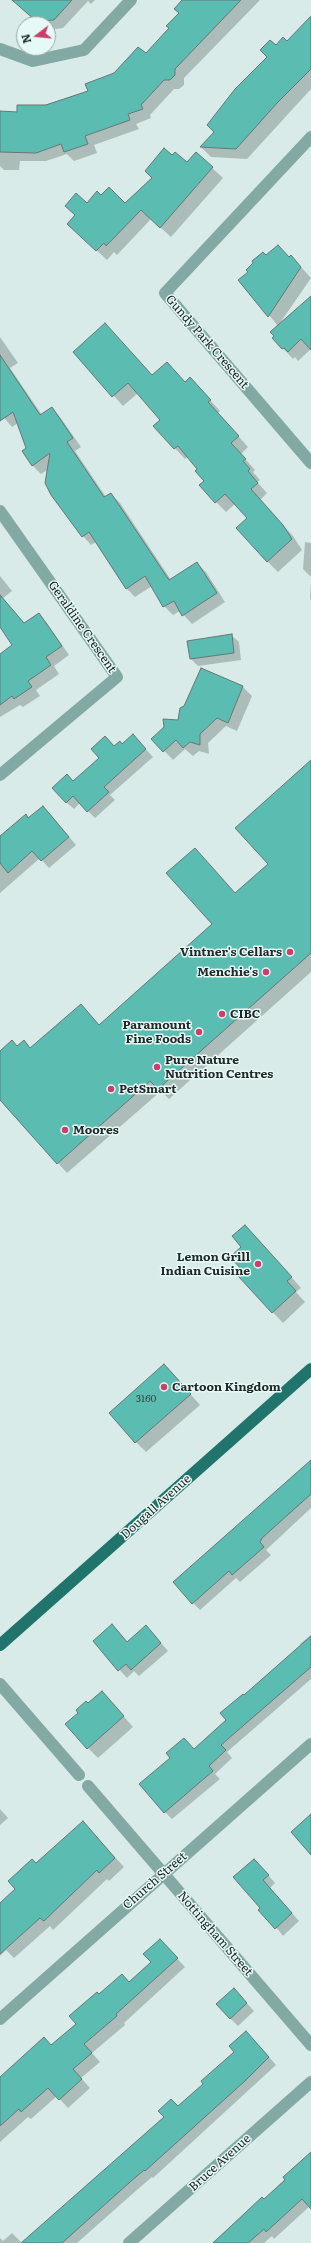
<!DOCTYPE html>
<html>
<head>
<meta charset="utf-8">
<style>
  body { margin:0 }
  #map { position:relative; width:311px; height:2243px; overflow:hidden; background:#d8ebe8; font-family:Literata,serif }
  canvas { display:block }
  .north { position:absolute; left:16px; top:16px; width:40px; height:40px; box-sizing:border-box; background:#e5f9f6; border:1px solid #97a5a3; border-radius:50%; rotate:254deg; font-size:11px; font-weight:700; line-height:16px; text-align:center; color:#212827 }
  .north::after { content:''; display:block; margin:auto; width:14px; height:18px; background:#cd3f6a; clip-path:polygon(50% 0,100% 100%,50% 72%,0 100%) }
</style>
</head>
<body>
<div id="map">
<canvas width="311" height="2243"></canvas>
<div class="north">N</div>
</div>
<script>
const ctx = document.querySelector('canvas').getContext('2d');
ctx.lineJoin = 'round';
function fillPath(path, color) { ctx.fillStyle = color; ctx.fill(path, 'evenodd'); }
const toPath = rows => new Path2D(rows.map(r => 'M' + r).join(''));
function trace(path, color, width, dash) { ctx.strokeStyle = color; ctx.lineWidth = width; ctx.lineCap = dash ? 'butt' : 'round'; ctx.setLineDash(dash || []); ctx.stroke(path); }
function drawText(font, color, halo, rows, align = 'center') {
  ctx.font = font + ' Literata,serif'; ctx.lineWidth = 3; ctx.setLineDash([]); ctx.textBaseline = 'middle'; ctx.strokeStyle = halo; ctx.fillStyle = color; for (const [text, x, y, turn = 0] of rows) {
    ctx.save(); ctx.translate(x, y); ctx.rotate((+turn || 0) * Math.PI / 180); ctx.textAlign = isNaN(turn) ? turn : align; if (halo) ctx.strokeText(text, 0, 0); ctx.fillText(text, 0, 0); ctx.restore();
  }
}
const shadow = toPath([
  [21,0,95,0,91,4,88,1,63,28,48,30,48,24,39,24,27,13],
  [184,0,260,0,184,78,184,85,179,89,174,89,150,115,151,118,136,124,139,129,94,145,97,153,74,161,67,154,46,161,20,161,19,170,4,170,0,166,0,112,18,113,89,91,146,55,170,28,180,13],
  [311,23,311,89,247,159,211,157,201,147,215,132,276,47,287,42],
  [196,153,223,178,171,237,151,219,117,255,114,252,107,260,79,234,87,204,101,197,125,204,172,157,187,164],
  [266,256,291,256,311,278,280,323,311,297,311,349,298,361,295,357,293,359,273,338,278,326,240,280],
  [0,337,18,363,10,368,42,415,52,408,60,417,81,447,75,451,106,497,111,494,120,503,171,580,197,563,206,572,225,602,192,624,180,611,173,615,164,606,152,586,135,597,126,588,96,542,91,545,83,536,49,469,41,474,32,465,18,423,12,427,0,413],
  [74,352,200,389,220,411,218,413,248,447,241,454,255,470,253,472,260,480,257,482,267,493,260,500,293,536,302,550,278,572,268,562,248,519,235,504,226,512,216,502,199,469,188,456,185,459,154,426,162,420,138,393,123,406],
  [305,542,311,543,311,577,303,569],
  [0,576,12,591,3,598,25,624,39,614,47,623,69,655,54,666,59,674,36,690,40,696,23,707,20,705,0,717,0,655,14,645,0,627],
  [311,582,311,600,310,598],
  [231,635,239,642,241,660,198,666,191,659,188,641],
  [202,669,243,687,252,696,237,731,226,726,208,743,209,754,199,751,193,756,185,749,173,760,153,739,165,728,179,721],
  [140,743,153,757,110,795,115,800,95,818,80,803,74,809,66,802,74,782,115,747],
  [311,762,311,972,169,1099,161,1091,67,1173,0,1099,0,1053,17,1047,31,1049,100,1026,213,924,236,894,269,865],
  [50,814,76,845,49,868,40,858,0,893,0,837,29,819],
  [255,1236,301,1288,296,1292,305,1302,283,1323,239,1276,245,1271],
  [174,1375,200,1405,146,1452,136,1442],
  [311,1461,311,1508,266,1550,271,1555,240,1582,236,1578,200,1610,193,1603],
  [119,1633,127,1642,153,1634,168,1651,139,1676,134,1671,127,1678,94,1642],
  [311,1635,311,1679,227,1752,232,1758,215,1774,220,1779,172,1819,165,1812,194,1750,228,1720,244,1696,301,1646,300,1644],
  [112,1703,133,1727,98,1758,88,1748,89,1704],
  [0,1809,8,1818,0,1825],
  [92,1832,124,1867,109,1881,107,1879,53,1930,50,1926,14,1958,6,1950,0,1956,0,1904,16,1889,36,1865],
  [261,1867,275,1883,270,1888,299,1921,283,1936,261,1908],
  [168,1949,185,1967,124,2023,125,2025,92,2053,100,2062,81,2078,90,2088,68,2108,57,2096,31,2119,28,2117,0,2142,0,2078,51,2046,77,2024,99,1996,130,1983],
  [241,1997,254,2011,238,2026,230,2018],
  [254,2040,276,2065,153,2178,152,2177,138,2189,77,2243,0,2243,0,2238,3,2241,12,2233,22,2243],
  [311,2153,311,2205,274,2239,272,2236,264,2243,212,2243,262,2198,264,2200]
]);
const building = toPath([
  [12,0,72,0,54,20,36,21,12,0],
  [182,0,241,0,175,69,175,75,170,80,164,80,141,105,143,109,128,114,130,120,85,136,88,144,64,152,61,144,36,153,0,152,0,111,17,112,17,105,46,105,88,91,85,84,114,73,138,47,146,53,169,28,166,26,179,13,174,9,182,0],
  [311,16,311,69,278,102,236,149,200,147,214,132,207,125,235,89,267,57,260,50,270,40,276,45,283,37,287,41,311,16],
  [164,148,172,155,175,152,187,162,196,152,213,167,160,228,141,210,106,246,104,243,96,251,67,224,75,215,65,206,76,193,87,203,97,191,101,195,109,187,125,203,152,178,145,171,164,148],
  [278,245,289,257,291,255,301,267,268,317,238,280,248,272,246,270,253,263,252,261,263,252,266,255,278,245],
  [311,296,311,350,301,339,288,352,284,348,282,349,272,338,274,336,270,332,311,296],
  [105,323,152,375,167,362,185,382,190,377,211,400,208,402,239,436,231,443,246,459,243,461,250,469,248,471,258,483,251,489,283,525,292,539,267,562,236,528,247,518,225,494,215,503,199,485,204,481,195,471,197,469,178,446,174,449,153,426,160,420,128,383,112,397,73,352,105,323],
  [0,355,40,415,52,407,73,438,67,442,104,497,111,493,169,580,197,562,217,593,182,616,174,601,163,607,145,576,126,589,89,532,82,537,51,495,45,483,50,453,32,466,22,451,26,448,13,412,0,421,0,355],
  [0,595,24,623,39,613,62,646,46,657,51,665,28,681,32,687,14,699,12,696,0,705,0,654,12,645,0,627,0,595],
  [232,634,234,653,190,659,187,641,232,634],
  [201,668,243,686,228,723,217,718,200,734,200,745,190,742,183,748,176,740,163,752,151,739,164,727,163,719,178,720,180,708,184,706,201,668],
  [133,734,146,749,104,787,109,792,87,812,73,796,66,803,52,788,67,774,73,781,99,758,91,749,105,736,114,746,120,741,122,744,133,734],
  [311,760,311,953,158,1089,150,1081,57,1164,0,1100,0,1051,12,1040,17,1046,24,1040,30,1048,81,1004,99,1025,212,924,166,873,195,848,235,893,268,864,235,828,311,760],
  [43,806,69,837,41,861,32,851,8,873,0,863,0,836,26,814,28,818,43,806],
  [245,1225,292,1277,287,1281,296,1291,272,1313,238,1276,243,1271,230,1257,241,1247,232,1236,245,1225],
  [164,1364,191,1394,135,1443,109,1413,164,1364],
  [311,1460,311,1494,262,1538,260,1542,264,1547,232,1575,229,1571,192,1604,173,1582,311,1460],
  [112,1624,127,1642,146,1625,161,1643,131,1670,126,1664,118,1671,93,1641,112,1624],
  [311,1636,311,1667,221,1745,226,1750,209,1766,213,1771,164,1813,139,1784,170,1758,166,1753,184,1738,194,1749,226,1720,220,1713,243,1694,244,1695,311,1636],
  [102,1691,124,1716,87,1749,65,1724,78,1713,76,1710,86,1701,88,1703,102,1691],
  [311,1814,311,1855,291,1832,311,1814],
  [83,1821,115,1858,99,1873,97,1870,44,1921,40,1918,0,1954,0,1903,15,1889,8,1881,32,1859,36,1863,83,1821],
  [254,1859,269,1875,263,1880,292,1913,275,1929,258,1910,260,1908,233,1877,254,1859],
  [160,1939,178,1958,116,2014,117,2016,84,2044,92,2053,73,2069,82,2079,59,2100,48,2088,21,2112,19,2109,0,2126,0,2077,44,2037,51,2045,76,2024,69,2016,97,1992,99,1994,122,1974,129,1982,151,1962,143,1954,160,1939],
  [234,1988,247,2003,230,2019,216,2004,234,1988],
  [246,2031,269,2057,246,2080,145,2171,144,2170,130,2182,62,2243,21,2243,164,2117,158,2111,171,2099,178,2106,203,2084,201,2081,234,2052,229,2046,246,2031],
  [311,2152,311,2209,302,2199,266,2232,264,2229,248,2243,213,2243,262,2197,264,2199,285,2180,283,2177,311,2152]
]);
const minor = toPath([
  [0,49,33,61,84,50,131,0],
  [311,137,165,293,311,463],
  [0,511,117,677,0,775],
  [0,1684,79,1775],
  [88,1786,311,2045],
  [0,2019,311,1744],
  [129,2243,311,2082]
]);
const major = toPath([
  [0,1645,311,1369]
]);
const markers = [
  [290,952,4,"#cd3f6a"],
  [266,972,4,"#cd3f6a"],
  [222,1014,4,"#cd3f6a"],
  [199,1032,4,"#cd3f6a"],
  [157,1067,4,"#cd3f6a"],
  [111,1089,4,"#cd3f6a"],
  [65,1130,4,"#cd3f6a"],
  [258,1264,4,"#cd3f6a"],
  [164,1387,4,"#cd3f6a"]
];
const numberNames = [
  ["3160",146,1399]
];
const streetNames = [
  ["Gundy Park Crescent",207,342,49],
  ["Geraldine Crescent",82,627,55],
  ["Dougall Avenue",156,1507,-42],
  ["Church Street",155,1881,-41],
  ["Nottingham Street",215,1934,49],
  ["Bruce Avenue",220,2163,-42]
];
const poiNames = [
  ["Vintner's Cellars",282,952,"right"],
  ["Menchie's",258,972,"right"],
  ["CIBC",230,1014],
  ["Paramount",191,1025,"right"],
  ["Fine Foods",191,1039,"right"],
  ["Pure Nature",165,1060],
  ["Nutrition Centres",165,1074],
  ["PetSmart",119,1089],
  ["Moores",73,1130],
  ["Lemon Grill",250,1257,"right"],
  ["Indian Cuisine",250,1271,"right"],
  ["Cartoon Kingdom",172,1387]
];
fillPath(shadow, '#0003');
fillPath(building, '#5bbcb2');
trace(building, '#667775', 1);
trace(minor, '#83a9a4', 12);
trace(major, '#20746c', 12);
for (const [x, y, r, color] of markers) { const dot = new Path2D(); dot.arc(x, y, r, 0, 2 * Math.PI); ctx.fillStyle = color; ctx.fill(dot); trace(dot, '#e5f9f6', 1.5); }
drawText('10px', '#304d4a', null, numberNames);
drawText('12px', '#212827', '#e5f9f6', streetNames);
drawText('bold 12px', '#212827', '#e5f9f6', poiNames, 'left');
</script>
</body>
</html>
